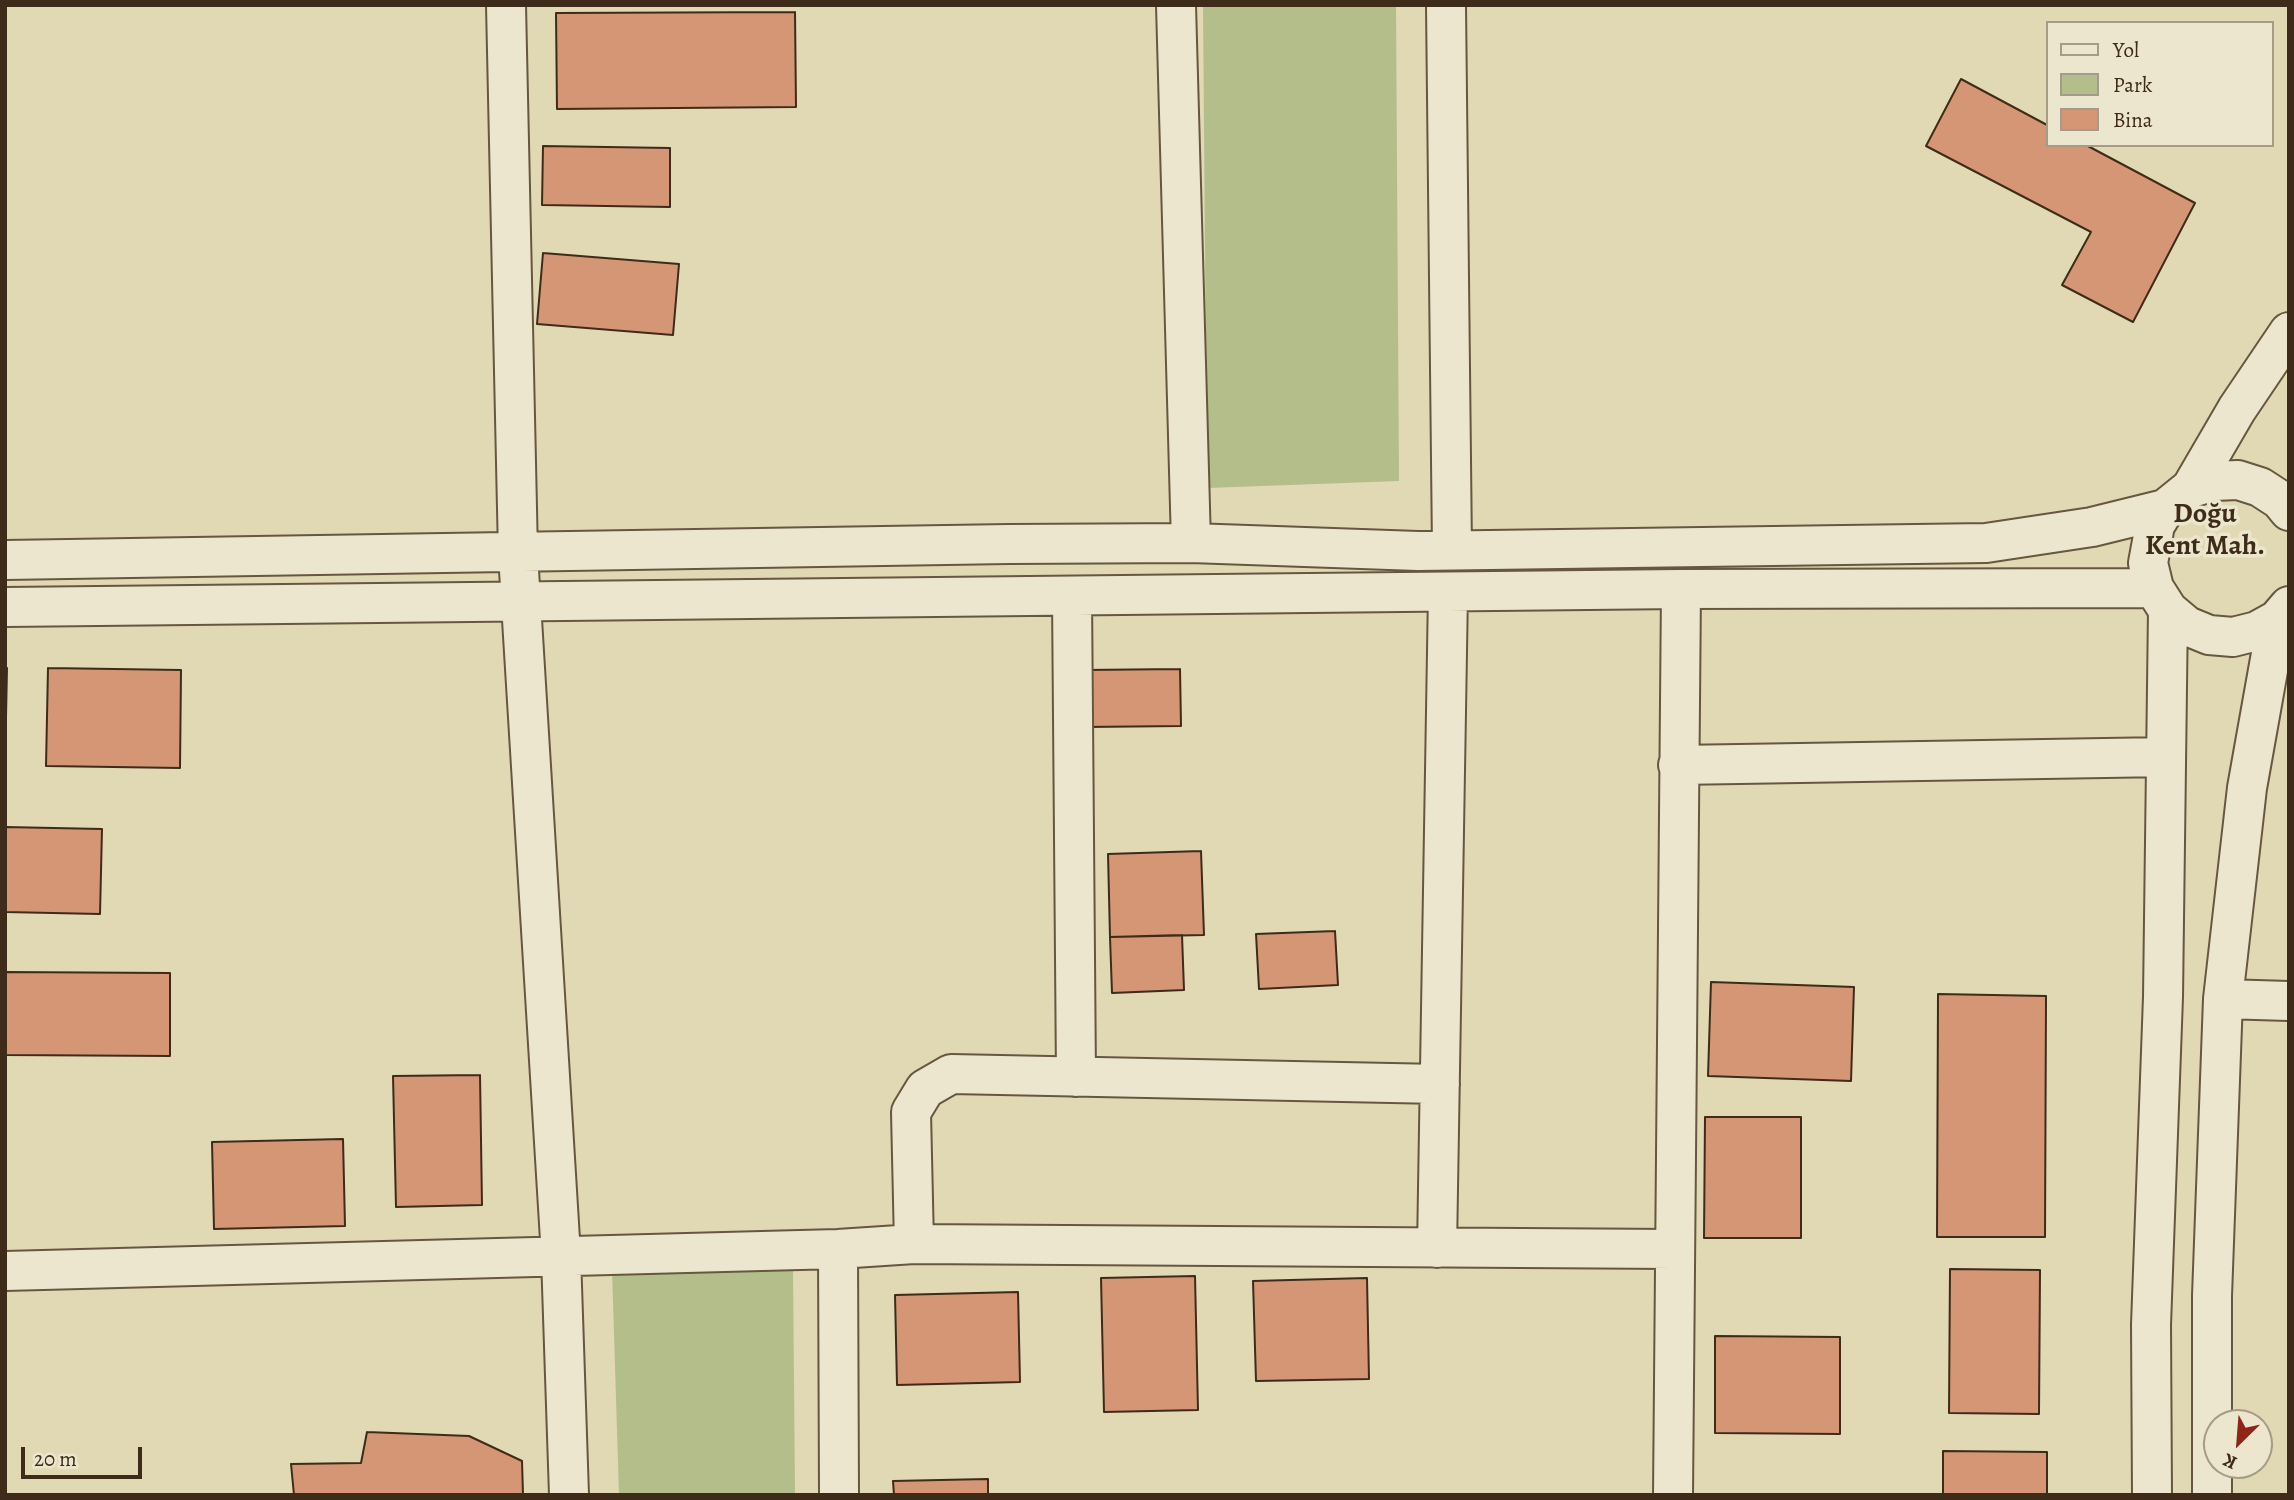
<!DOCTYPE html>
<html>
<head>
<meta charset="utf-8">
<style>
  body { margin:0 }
  #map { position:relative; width:2294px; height:1500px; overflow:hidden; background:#e1d8b4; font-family:Alegreya,serif }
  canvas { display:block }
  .frame { position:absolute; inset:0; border:7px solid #3e2b19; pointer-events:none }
  .legend { position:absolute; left:2046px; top:21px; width:228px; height:126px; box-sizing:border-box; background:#ece6ce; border:2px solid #a69b86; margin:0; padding:9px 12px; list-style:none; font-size:21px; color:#3e2b19 }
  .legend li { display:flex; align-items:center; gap:14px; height:35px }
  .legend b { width:35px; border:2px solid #a69b86 }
  .north { position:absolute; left:2203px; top:1409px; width:70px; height:70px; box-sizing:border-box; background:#ece6ce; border:2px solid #a69b86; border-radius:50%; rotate:205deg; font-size:19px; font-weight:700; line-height:28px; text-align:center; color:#3e2b19 }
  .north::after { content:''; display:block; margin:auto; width:24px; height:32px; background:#8f2418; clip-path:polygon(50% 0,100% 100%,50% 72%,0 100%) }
  .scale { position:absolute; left:21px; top:1447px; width:121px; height:32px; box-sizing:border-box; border:4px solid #3e2b19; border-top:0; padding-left:9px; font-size:21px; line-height:24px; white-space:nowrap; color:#3e2b19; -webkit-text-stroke:5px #ece6ce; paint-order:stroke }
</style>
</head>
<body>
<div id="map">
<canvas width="2294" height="1500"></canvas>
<div class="frame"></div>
<ul class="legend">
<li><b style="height:9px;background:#ece6ce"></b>Yol</li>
<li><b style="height:19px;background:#b4be8b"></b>Park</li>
<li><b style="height:19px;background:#d59675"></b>Bina</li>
</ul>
<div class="north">K</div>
<div class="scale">20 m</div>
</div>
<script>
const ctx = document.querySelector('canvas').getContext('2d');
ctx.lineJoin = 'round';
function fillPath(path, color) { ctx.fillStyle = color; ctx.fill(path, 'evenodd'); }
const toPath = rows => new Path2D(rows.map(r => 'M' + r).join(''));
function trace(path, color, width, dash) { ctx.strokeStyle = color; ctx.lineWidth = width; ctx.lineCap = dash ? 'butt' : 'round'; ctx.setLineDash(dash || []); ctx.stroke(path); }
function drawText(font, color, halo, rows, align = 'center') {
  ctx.font = font + ' Alegreya,serif'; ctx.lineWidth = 7; ctx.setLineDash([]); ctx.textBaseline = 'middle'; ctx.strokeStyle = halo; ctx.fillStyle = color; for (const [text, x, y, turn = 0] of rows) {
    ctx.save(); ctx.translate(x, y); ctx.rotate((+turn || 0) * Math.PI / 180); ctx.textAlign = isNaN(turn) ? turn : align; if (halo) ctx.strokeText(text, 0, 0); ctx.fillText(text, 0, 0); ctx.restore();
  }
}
const green = toPath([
  [1203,5,1396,5,1399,481,1207,488],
  [612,1269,793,1271,795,1495,619,1495]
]);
const building = toPath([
  [795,12,796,107,557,109,556,13,795,12],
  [1961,79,2047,125,2047,145,2086,145,2195,203,2133,322,2062,285,2091,232,1926,146,1961,79],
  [543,146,670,148,670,207,542,205,543,146],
  [543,253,679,264,673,335,537,324,543,253],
  [5,668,7,668,5,766,5,668],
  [48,668,181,670,180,768,46,766,48,668],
  [1180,669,1181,726,1085,727,1085,670,1180,669],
  [5,827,102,829,100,914,5,912,5,827],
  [1201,851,1204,935,1110,937,1108,854,1201,851],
  [1335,931,1338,985,1259,989,1256,934,1335,931],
  [1182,935,1184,990,1112,993,1110,937,1182,935],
  [5,972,170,973,170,1056,5,1055,5,972],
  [1711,982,1854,987,1851,1081,1708,1076,1711,982],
  [1938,994,2046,996,2045,1237,1937,1237,1938,994],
  [480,1075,482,1205,396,1207,393,1076,480,1075],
  [1705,1117,1801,1117,1801,1238,1704,1238,1705,1117],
  [343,1139,345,1226,214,1229,212,1142,343,1139],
  [1950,1269,2040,1270,2039,1414,1949,1413,1950,1269],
  [1195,1276,1198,1410,1104,1412,1101,1278,1195,1276],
  [1367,1278,1369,1379,1256,1381,1253,1281,1367,1278],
  [1018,1292,1020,1382,897,1385,895,1295,1018,1292],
  [1715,1336,1840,1337,1840,1434,1715,1433,1715,1336],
  [367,1432,469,1436,522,1461,523,1495,294,1495,291,1464,361,1463,367,1432],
  [1943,1451,2047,1452,2047,1495,1943,1495,1943,1451],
  [988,1479,988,1495,894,1495,893,1481,988,1479]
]);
const minor = toPath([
  [506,5,518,554,561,1256,569,1495],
  [1176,5,1191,543],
  [1446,5,1452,550],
  [2191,488,2237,409,2289,332],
  [2289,511,2280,500,2260,487,2238,480,2214,481,2191,488,2165,509,2155,525,2148,563,2154,588,2168,610,2187,626,2209,635,2233,637,2257,631,2277,620,2289,606],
  [5,560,1009,544,1191,543,1418,551,1986,543,2092,527,2165,509],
  [1072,596,1076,1077],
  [5,607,1681,589,2154,588],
  [1678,765,2166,757],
  [2223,999,2289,1001],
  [914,1244,911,1112,925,1089,951,1074,1440,1084],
  [1437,1248,1448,592],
  [838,1249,839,1495],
  [5,1271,838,1249,914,1244,1673,1249],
  [1673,1495,1681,589],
  [2152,1495,2151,1325,2163,997,2168,610],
  [2212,1495,2212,1296,2223,999,2247,788,2277,620]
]);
const districtNames = [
  ["Doğu",2205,515],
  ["Kent Mah.",2205,547]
];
fillPath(green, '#b4be8b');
fillPath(building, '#d59675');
trace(building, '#3e2b19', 2);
trace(minor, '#675640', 42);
trace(minor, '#ece6ce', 38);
drawText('bold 28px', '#3e2b19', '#ece6ce', districtNames);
</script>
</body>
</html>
